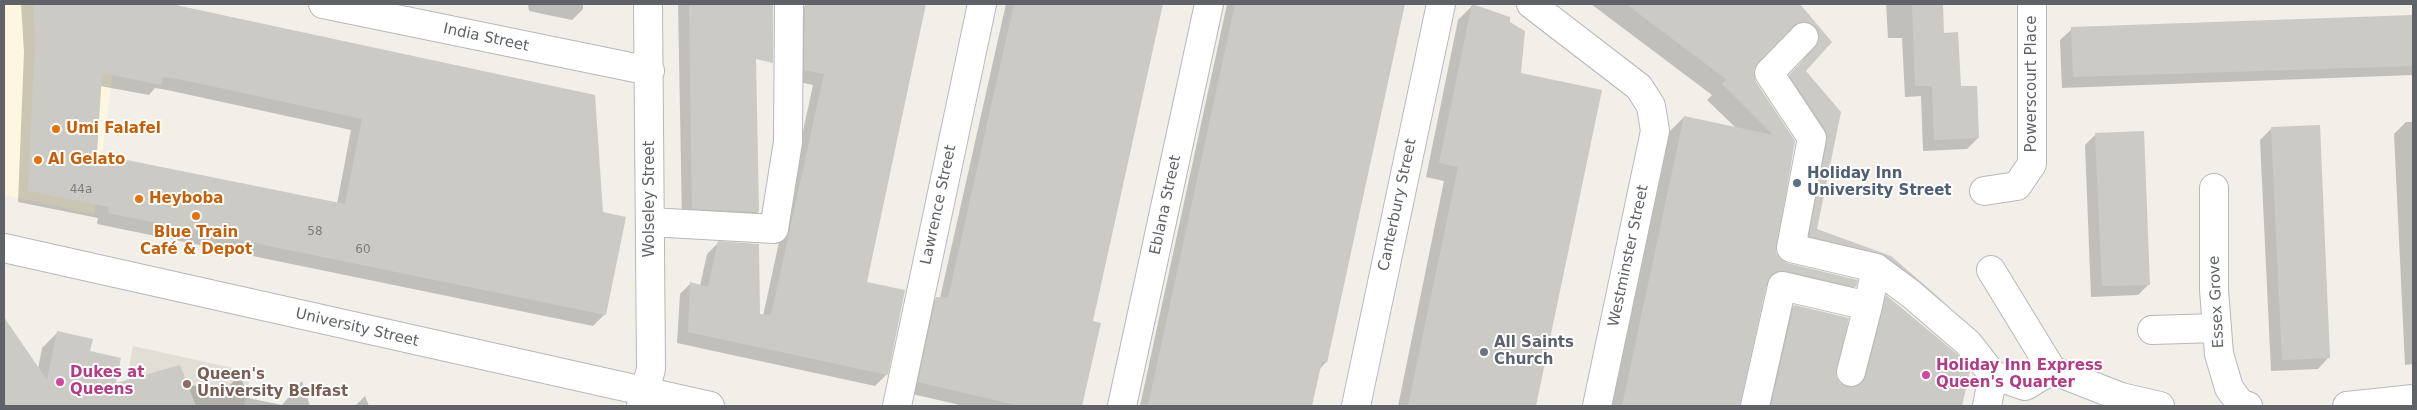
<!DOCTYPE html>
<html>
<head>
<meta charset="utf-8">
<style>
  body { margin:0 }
  #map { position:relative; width:2417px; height:410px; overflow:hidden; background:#f1efe8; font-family:"DejaVu Sans",sans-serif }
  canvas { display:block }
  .frame { position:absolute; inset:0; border:5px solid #5f6368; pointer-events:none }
</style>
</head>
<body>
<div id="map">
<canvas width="2417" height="410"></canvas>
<div class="frame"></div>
</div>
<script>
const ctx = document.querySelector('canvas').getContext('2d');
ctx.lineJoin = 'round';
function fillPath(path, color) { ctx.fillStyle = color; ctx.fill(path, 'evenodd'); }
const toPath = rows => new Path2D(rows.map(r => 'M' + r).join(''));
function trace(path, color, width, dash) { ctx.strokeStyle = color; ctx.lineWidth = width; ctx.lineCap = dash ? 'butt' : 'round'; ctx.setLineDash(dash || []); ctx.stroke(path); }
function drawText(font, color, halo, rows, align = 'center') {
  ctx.font = font + ' "DejaVu Sans",sans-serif'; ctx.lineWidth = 4; ctx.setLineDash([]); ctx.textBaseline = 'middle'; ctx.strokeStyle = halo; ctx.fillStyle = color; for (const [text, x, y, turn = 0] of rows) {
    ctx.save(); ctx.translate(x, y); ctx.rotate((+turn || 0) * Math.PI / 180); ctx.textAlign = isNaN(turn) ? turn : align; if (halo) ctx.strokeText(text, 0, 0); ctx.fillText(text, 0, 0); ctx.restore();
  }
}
const commercial = toPath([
  [4,4,122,4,94,214,4,195]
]);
const education = toPath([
  [133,346,251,372,244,406,122,406]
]);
const shadow = toPath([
  [21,4,169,4,594,96,605,314,593,326,97,224,98,218,18,202,24,52],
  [100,86,149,95,155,88,167,90,351,130,337,204,96,155],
  [528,4,583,4,583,9,572,20,529,11],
  [678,4,754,4,758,212,747,223,682,220],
  [807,4,925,4,865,283,904,291,886,375,875,386,677,343,680,294,691,283,700,286,707,254,718,243,759,315,763,316,813,85,794,81,801,10],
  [1006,4,1162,4,1091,322,1099,324,1080,406,964,406,908,393,925,309,937,298,940,298],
  [1227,4,1404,4,1326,362,1319,370,1311,406,1140,406],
  [1591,4,1799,4,1831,42,1804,71,1840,113,1816,230,1891,257,1948,307,1934,321,1870,270,1795,251,1813,156,1775,91,1800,65,1805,57,1804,48,1792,36,1783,37,1753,68,1755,82,1794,142,1775,253,1779,260,1787,264,1855,287,1840,302,1765,286,1739,406,1611,406,1669,132,1684,117,1736,128,1707,100,1712,95],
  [1886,4,1942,4,1943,34,1978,138,1967,149,1923,151,1921,96,1905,97,1902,38,1888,38],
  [1472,6,1519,74,1601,91,1535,406,1398,406,1444,181,1426,177,1458,20],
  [2413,16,2413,75,2062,88,2060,40,2072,29],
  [2406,122,2413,122,2413,364,2405,365,2394,134],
  [2271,129,2329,357,2318,369,2271,371,2260,140],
  [2096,134,2149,284,2138,295,2091,297,2085,145],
  [1886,297,1968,371,1961,406,1760,406,1779,321,1794,306,1840,384,1852,388,1871,312],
  [4,319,38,369,42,348,57,333,89,352,114,384,186,384,223,392,240,375,248,398,282,405,302,381,310,406,4,406],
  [365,396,369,406,355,406]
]);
const building = toPath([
  [33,4,171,4,595,95,603,212,626,217,606,315,108,213,109,207,28,191,35,40],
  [102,73,161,85,163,77,179,79,362,119,345,204,97,154],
  [689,4,773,4,773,63,756,59,759,212,692,209],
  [805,4,926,4,867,282,905,290,888,375,688,332,690,282,708,287,718,241,759,244,760,314,771,315,824,74,804,70],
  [1014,4,1163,4,1093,321,1101,323,1082,406,1020,406,918,382,936,297,948,298],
  [1235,4,1405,4,1327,363,1322,361,1312,406,1148,406],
  [1472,4,1510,17,1510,22,1525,31,1521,73,1602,90,1536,406,1408,406,1458,167,1439,163],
  [1626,4,1800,4,1832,42,1806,71,1841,112,1817,229,1891,256,1950,307,1885,255,1809,236,1827,140,1825,129,1789,75,1815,48,1819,40,1819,32,1814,26,1807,22,1799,22,1793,26,1754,69,1756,82,1795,141,1776,252,1780,259,1787,263,1858,280,1856,287,1786,271,1778,271,1771,275,1767,283,1740,406,1622,406,1684,116,1773,135,1722,84,1726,79],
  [1912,4,1943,4,1944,33,1958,32,1961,86,1977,86,1979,138,1934,140,1932,86,1915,86],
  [2413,15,2413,66,2073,77,2071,27],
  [2320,125,2330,358,2282,360,2271,127],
  [2144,131,2150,285,2102,286,2095,133],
  [1886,295,1957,354,1970,371,1962,406,1771,406,1794,305,1849,318,1836,376,1840,383,1847,387,1855,387,1862,383,1866,376],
  [4,317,47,380,57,331,93,339,90,351,121,358,116,383,180,365,196,406,4,406]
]);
const minor = toPath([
  [323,4,650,71],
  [1531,4,1639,87,1651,106,1655,131,1597,406],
  [1804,37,1769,73,1812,138,1791,248,1876,268,1911,294,1968,343,1993,375,1987,406],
  [2214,188,2214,290,2219,354,2229,388,2240,403,2248,406],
  [1984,191,2017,186,2032,164,2032,4],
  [650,222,774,229,788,142,789,4],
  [4,248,710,406],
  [1991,270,2052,370],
  [2152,330,2216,328],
  [1851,372,1868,306],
  [1993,375,2025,386,2052,370,2121,397,2119,406],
  [2121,397,2160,406],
  [641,406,651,369,648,4],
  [897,406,982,4],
  [1122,406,1209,4],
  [1356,406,1441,4],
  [1755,406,1782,286,1868,306,1876,268],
  [2347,406,2413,399]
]);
const markers = [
  [56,129,5,"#e8710a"],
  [38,160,5,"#e8710a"],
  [1797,183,5,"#5c6f8a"],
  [139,199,5,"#e8710a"],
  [196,216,5,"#e8710a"],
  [1484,352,5,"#6b7280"],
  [1926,375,5,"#d1479c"],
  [60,382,5,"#d1479c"],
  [187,384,5,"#8d6e63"]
];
const numberNames = [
  ["44a",81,190],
  ["58",315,232],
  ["60",363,250]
];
const streetNames = [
  ["India Street",486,38,12],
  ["Powerscourt Place",2032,84,-90],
  ["Wolseley Street",650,199,-90],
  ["Lawrence Street",939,205,-78],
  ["Eblana Street",1166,205,-78],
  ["Canterbury Street",1398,205,-78],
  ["Westminster Street",1629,256,-78],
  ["Essex Grove",2217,302,-93],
  ["University Street",357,328,13]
];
const foodNames = [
  ["Umi Falafel",66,129],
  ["Al Gelato",48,160],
  ["Heyboba",149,199],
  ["Blue Train",196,233,"center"],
  ["Café & Depot",196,250,"center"]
];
const serviceNames = [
  ["Holiday Inn",1807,174],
  ["University Street",1807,191]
];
const worshipNames = [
  ["All Saints",1494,343],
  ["Church",1494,360]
];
const hotelNames = [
  ["Holiday Inn Express",1936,366],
  ["Queen's Quarter",1936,383],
  ["Dukes at",70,373],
  ["Queens",70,390]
];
const educationNames = [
  ["Queen's",197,375],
  ["University Belfast",197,392]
];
fillPath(commercial, '#fef7e0');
fillPath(education, '#e1ded6');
fillPath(shadow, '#0003');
fillPath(building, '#cccac5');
trace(minor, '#b5b8bc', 30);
trace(minor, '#fff', 28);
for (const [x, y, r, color] of markers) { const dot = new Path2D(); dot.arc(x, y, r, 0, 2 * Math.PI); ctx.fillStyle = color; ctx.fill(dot); trace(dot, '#fff', 2); }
drawText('12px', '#7a7d7f', null, numberNames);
drawText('15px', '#5f6368', '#fff', streetNames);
drawText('bold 15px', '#c56008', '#fff', foodNames, 'left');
drawText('bold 15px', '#4e5e75', '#fff', serviceNames, 'left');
drawText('bold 15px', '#5b616d', '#fff', worshipNames, 'left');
drawText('bold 15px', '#b23c85', '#fff', hotelNames, 'left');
drawText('bold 15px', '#785e54', '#fff', educationNames, 'left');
</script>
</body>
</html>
